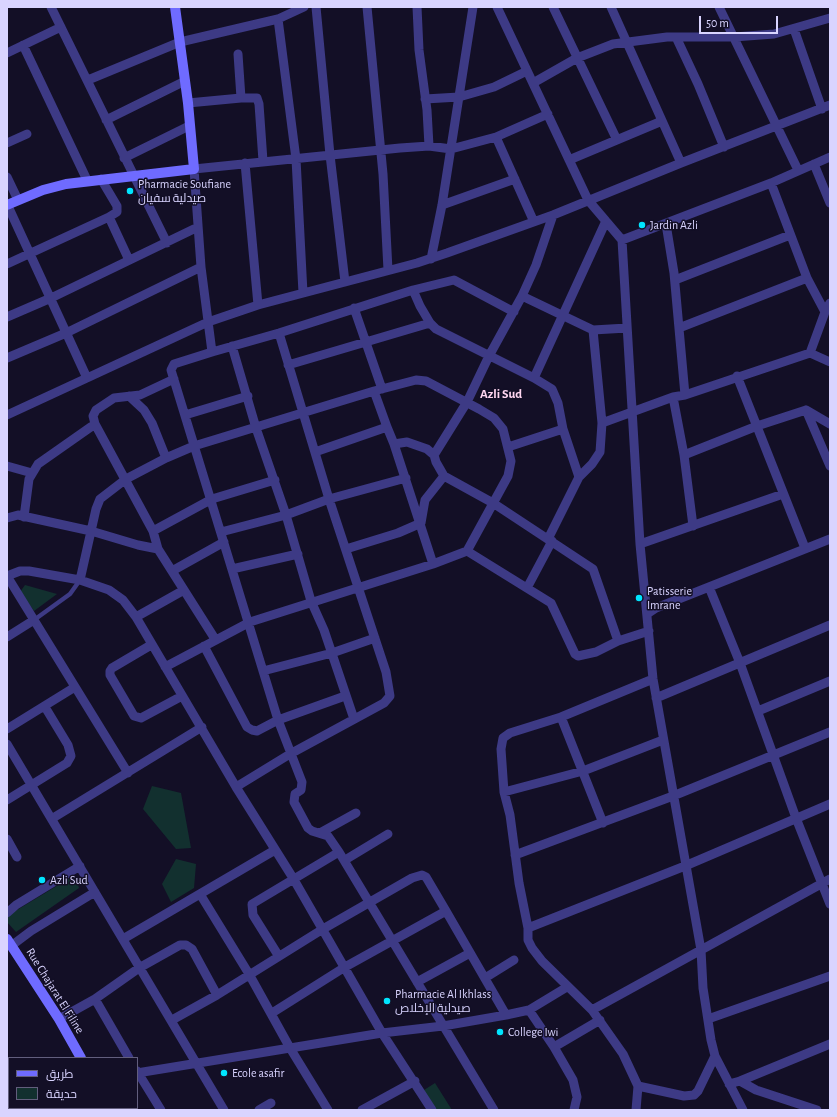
<!DOCTYPE html>
<html>
<head>
<meta charset="utf-8">
<style>
  body { margin:0 }
  #map { position:relative; width:837px; height:1117px; overflow:hidden; background:#130f26; font-family:"Alegreya Sans",Cairo,sans-serif }
  canvas { display:block }
  .frame { position:absolute; inset:0; border:8px solid #d9d4ff; pointer-events:none }
  .legend { position:absolute; left:8px; top:1057px; width:130px; height:52px; box-sizing:border-box; background:#130f26; border:1px solid #625e7d; margin:0; padding:5px 7px; list-style:none; font-size:12px; color:#d9d4ff }
  .legend li { display:flex; align-items:center; gap:8px; height:20px }
  .legend b { width:20px; border:1px solid #625e7d }
  .scale { position:absolute; left:699px; top:16px; width:79px; height:18px; box-sizing:border-box; border:2px solid #d9d4ff; border-top:0; padding-left:5px; font-size:12px; line-height:14px; white-space:nowrap; color:#d9d4ff; -webkit-text-stroke:3px #130f26; paint-order:stroke }
</style>
</head>
<body>
<div id="map">
<canvas width="837" height="1117"></canvas>
<div class="frame"></div>
<ul class="legend">
<li><b style="height:5px;background:#6f6bff"></b>طريق</li>
<li><b style="height:11px;background:#12302f"></b>حديقة</li>
</ul>
<div class="scale">50 m</div>
</div>
<script>
const ctx = document.querySelector('canvas').getContext('2d');
ctx.lineJoin = 'round';
function fillPath(path, color) { ctx.fillStyle = color; ctx.fill(path, 'evenodd'); }
const toPath = rows => new Path2D(rows.map(r => 'M' + r).join(''));
function trace(path, color, width, dash) { ctx.strokeStyle = color; ctx.lineWidth = width; ctx.lineCap = dash ? 'butt' : 'round'; ctx.setLineDash(dash || []); ctx.stroke(path); }
function drawText(font, color, halo, rows, align = 'center') {
  ctx.font = font + ' "Alegreya Sans",Cairo,sans-serif'; ctx.lineWidth = 3; ctx.setLineDash([]); ctx.textBaseline = 'middle'; ctx.strokeStyle = halo; ctx.fillStyle = color; for (const [text, x, y, turn = 0] of rows) {
    ctx.save(); ctx.translate(x, y); ctx.rotate((+turn || 0) * Math.PI / 180); ctx.textAlign = isNaN(turn) ? turn : align; if (halo) ctx.strokeText(text, 0, 0); ctx.fillText(text, 0, 0); ctx.restore();
  }
}
const green = toPath([
  [25,585,57,594,34,611,20,592],
  [152,786,181,793,191,848,176,849,143,809],
  [176,859,196,864,194,888,171,902,162,884],
  [75,875,79,888,16,932,7,922,7,916],
  [435,1083,452,1110,431,1110,424,1090]
]);
const lane = toPath([
  [34,620,70,594,80,580],
  [7,1100,9,1100],
  [75,1108,77,1110]
]);
const street = toPath([
  [51,7,167,243],
  [316,7,330,155,345,282],
  [367,7,383,174,388,270],
  [417,7,419,50,427,110,429,146],
  [497,7,588,200,622,240,640,544,653,679,701,950,703,988,711,1040,715,1056,743,1110],
  [553,7,617,140],
  [611,7,681,163],
  [719,7,798,170],
  [278,19,296,159,303,293],
  [794,29,822,109],
  [676,37,698,84,724,147],
  [23,45,87,180],
  [7,53,61,27],
  [238,54,241,98],
  [88,80,180,42,278,19,304,7],
  [533,83,577,58,613,44,667,37,734,37,774,34,830,18],
  [425,99,459,97,494,87,527,71],
  [188,103,241,98,257,98,259,104,263,161],
  [106,120,185,81],
  [496,137,534,222],
  [7,143,27,134],
  [124,158,189,126],
  [569,160,662,121],
  [245,163,258,305],
  [814,164,830,203],
  [7,177,18,200],
  [771,183,807,278,825,312],
  [7,204,87,378],
  [442,205,515,179],
  [109,217,129,260],
  [666,224,674,273,685,395],
  [622,240,771,183,830,157],
  [431,259,442,205,473,7],
  [7,264,109,217,117,212,117,206,101,179],
  [675,280,790,235],
  [413,290,420,306,430,323,436,329,534,378,552,389,558,403,563,429,579,477],
  [522,296,593,330,627,328],
  [354,308,382,389],
  [7,317,51,298,198,227],
  [679,328,807,278],
  [593,330,602,423],
  [232,346,256,428,286,515,311,601,324,630,354,719],
  [212,352,201,267,194,169,400,148,429,146,451,149,496,137,548,114],
  [810,353,825,312,830,303],
  [7,358,66,333,201,267],
  [288,365,430,323],
  [737,376,805,548],
  [534,378,606,221],
  [129,396,144,410,152,423,166,458],
  [673,397,684,455,693,526],
  [806,410,830,466],
  [7,415,208,322,258,305,417,263,447,253,553,215,681,163,830,105],
  [185,415,248,396],
  [394,444,433,564],
  [508,447,563,429],
  [315,452,387,427,374,391],
  [434,455,467,402,489,356,522,296,536,265,553,215],
  [684,455,757,426,806,410,830,424],
  [7,466,32,473],
  [444,476,493,503,593,569,618,641],
  [24,517,29,479,38,464,95,424],
  [7,518,18,515,91,531,138,545,158,549,215,639],
  [153,531,95,424,93,416,96,410,114,398,140,395,174,379],
  [221,532,286,515,329,499,406,478],
  [548,539,579,477,592,464,600,452,602,423,673,397,685,395,810,353,830,362],
  [640,544,783,494],
  [158,549,153,531,212,499,275,480],
  [346,549,398,533,421,523,425,500,444,476,436,462,434,455,427,449,407,442,394,444,387,427],
  [467,551,551,603,575,654,578,656,596,652,618,641,649,631],
  [232,569,298,554],
  [172,571,224,542],
  [7,576,20,571,29,571,80,580,109,590,123,600,136,617,236,787,293,878,382,1033,432,1110],
  [7,576,128,773],
  [80,580,96,509,100,499,126,479,166,458,194,446,374,391,416,380,426,381,479,409,494,418,503,429,511,461,508,476,467,551,433,564,250,622,165,667],
  [709,587,740,663,796,818,830,904],
  [527,588,552,541],
  [647,614,656,608,830,539],
  [136,617,184,590],
  [7,637,34,620],
  [151,645,112,668,110,671,110,675,134,716,141,718,182,696],
  [204,646,247,727,252,730,257,731,278,720,345,696],
  [263,671,332,653,375,638],
  [656,698,830,625],
  [758,711,830,681],
  [561,717,603,823],
  [7,729,75,687],
  [7,744,224,1110],
  [236,787,290,754,384,703,390,696,386,672,329,499,279,333],
  [504,792,583,771,663,740],
  [7,800,67,763,71,756,68,745,45,707],
  [53,818,202,727],
  [320,833,356,813],
  [7,839,17,857],
  [515,855,673,796,830,732],
  [345,860,388,834],
  [200,894,249,974,290,1048,328,1110],
  [7,913,16,905,80,866],
  [528,928,685,866,830,804],
  [123,939,275,850],
  [11,946,31,931,95,892],
  [278,955,253,915,252,904,339,852],
  [485,978,514,960],
  [417,982,470,953],
  [95,999,129,1058],
  [529,1010,554,1047,573,1080,577,1097,574,1110],
  [592,1010,830,879],
  [272,1013,345,967,446,911],
  [59,1019,95,999,139,968,180,945,186,945,192,949,217,995],
  [708,1019,830,976],
  [172,1020,217,995,323,929,412,878,422,875,426,877,446,911,506,1015],
  [554,1047,600,1020],
  [137,1071,161,1110],
  [137,1073,382,1033,443,1026,506,1015,529,1010,567,987],
  [7,1077,9,1077],
  [740,1081,756,1090,817,1110],
  [729,1084,740,1081,830,1044],
  [638,1086,684,1096,694,1095,698,1091,715,1056],
  [259,1110,271,1103],
  [362,1110,415,1081],
  [494,1110,339,852,328,836,312,831,308,828,294,802,295,794,301,790,302,782,278,720,171,370,174,364,212,352,279,333,413,290,454,280,514,312],
  [636,1110,638,1086,623,1054,592,1010,542,961,532,948,528,940,528,928,519,883,510,815,504,792,501,749,503,738,510,733,561,717,653,679]
]);
const secondary = toPath([
  [7,205,43,190,66,184,194,169,188,103,175,7],
  [7,939,59,1019,81,1058],
  [110,1108,112,1110]
]);
const markers = [
  [130,191,4,"#00e5ff"],
  [642,225,4,"#00e5ff"],
  [639,598,4,"#00e5ff"],
  [42,880,4,"#00e5ff"],
  [387,1001,4,"#00e5ff"],
  [500,1032,4,"#00e5ff"],
  [224,1073,4,"#00e5ff"]
];
const poiNames = [
  ["Pharmacie Soufiane",138,184],
  ["صيدلية سفيان",138,198],
  ["Jardin Azli",650,225],
  ["Patisserie",647,591],
  ["Imrane",647,605],
  ["Azli Sud",50,880],
  ["Pharmacie Al Ikhlass",395,994],
  ["صيدلية الإخلاص",395,1008],
  ["College Iwi",508,1032],
  ["Ecole asafir",232,1073]
];
const streetNames = [
  ["Rue Chajarat El Filine",55,991,58]
];
const neighbourhoodNames = [
  ["Azli Sud",501,394]
];
fillPath(green, '#12302f');
trace(lane, '#3d3a85', 4.5);
trace(street, '#3d3a85', 9);
trace(secondary, '#6f6bff', 10);
for (const [x, y, r, color] of markers) { const dot = new Path2D(); dot.arc(x, y, r, 0, 2 * Math.PI); ctx.fillStyle = color; ctx.fill(dot); trace(dot, '#130f26', 1.5); }
drawText('12px', '#d9d4ff', '#130f26', poiNames, 'left');
drawText('12px', '#d9d4ff', '#130f26', streetNames);
drawText('bold 13px', '#ffd6f0', '#130f26', neighbourhoodNames);
</script>
</body>
</html>
